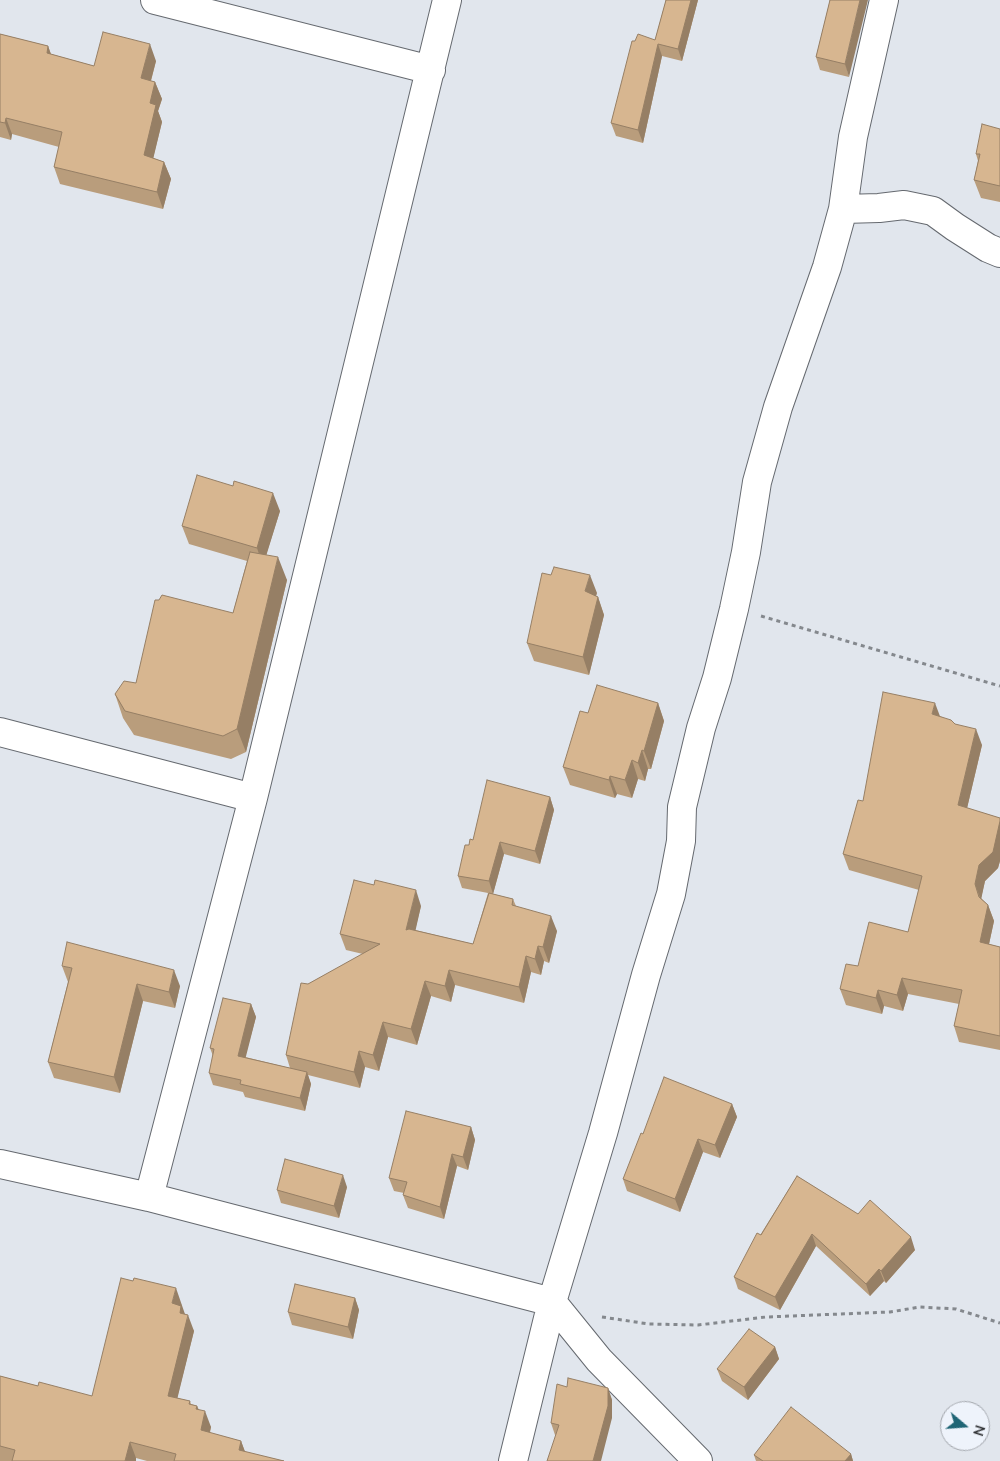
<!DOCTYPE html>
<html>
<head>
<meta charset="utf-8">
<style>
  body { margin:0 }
  #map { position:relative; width:1000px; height:1461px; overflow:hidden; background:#e1e6ed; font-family:"Nunito Sans",sans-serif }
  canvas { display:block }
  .north { position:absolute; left:940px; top:1401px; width:50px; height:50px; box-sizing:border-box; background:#eef3fb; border:1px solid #a2a6ac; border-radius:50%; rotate:108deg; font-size:14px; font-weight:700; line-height:20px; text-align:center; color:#303235 }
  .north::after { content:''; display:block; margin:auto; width:18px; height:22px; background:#1f6575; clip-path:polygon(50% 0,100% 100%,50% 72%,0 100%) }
</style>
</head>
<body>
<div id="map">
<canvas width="1000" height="1461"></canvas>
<div class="north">N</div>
</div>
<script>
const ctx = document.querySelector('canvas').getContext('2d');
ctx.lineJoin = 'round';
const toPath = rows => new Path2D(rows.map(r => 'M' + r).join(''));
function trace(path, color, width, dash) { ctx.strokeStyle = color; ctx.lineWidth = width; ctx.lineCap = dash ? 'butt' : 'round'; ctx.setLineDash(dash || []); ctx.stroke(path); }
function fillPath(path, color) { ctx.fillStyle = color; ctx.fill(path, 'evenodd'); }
const path = toPath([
  [761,616,1000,686],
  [602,1317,649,1324,698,1325,766,1317,890,1312,920,1307,956,1309,1000,1323]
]);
const minor = toPath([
  [155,0,431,70],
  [843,209,879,208,904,205,933,211,955,227,988,248,1000,253],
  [0,732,253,798],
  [0,1164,149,1197,552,1302,513,1461],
  [149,1197,253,798,447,0],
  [698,1461,599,1360,552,1302,603,1133,646,975,671,894,681,841,682,807,701,728,717,678,734,609,746,552,757,482,778,407,827,267,843,209,853,137,884,0]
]);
const wall = toPath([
  [666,0,698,0,682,61,662,56,643,143,616,136,611,123,635,41,655,40],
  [830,0,849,77,820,70,816,57],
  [0,34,48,46,51,54,94,66,156,61,151,81,155,82,162,99,158,111,162,122,153,158,164,162,171,179,163,209,60,184,54,167,59,147,12,134,11,140,0,137],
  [1000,129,1000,202,981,198,974,180,978,161,976,154],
  [233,486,280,511,266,555,287,580,246,752,231,759,134,735,123,718,115,694,136,683,233,613,247,561,189,544,182,526],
  [597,593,596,596,598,597,604,615,589,675,534,661,527,643],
  [658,703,664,721,651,769,648,769,645,781,638,779,632,798,617,794,615,798,570,785,563,767,588,713],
  [940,716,955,724,982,745,967,808,1000,818,1000,861,998,868,985,881,981,898,988,905,994,921,989,944,1000,947,1000,1050,959,1042,954,1026,959,1004,908,994,903,1011,884,1006,882,1014,846,1005,840,989,858,966,908,932,919,890,849,870,843,854,863,801],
  [550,797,554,810,540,864,504,854,493,894,513,899,516,906,557,931,549,963,544,961,541,975,531,972,524,1003,455,985,451,1002,431,996,417,1045,388,1037,379,1071,365,1067,360,1088,308,1075,311,1084,305,1111,245,1097,243,1092,213,1085,209,1073,213,1056,210,1048,251,1004,256,1017,245,1057,290,1068,286,1055,308,984,363,954,346,950,340,934,421,906,415,930,473,944,488,893,462,888,458,876,469,845,473,840],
  [62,966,180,986,175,1008,143,1001,120,1093,54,1078,48,1062,68,982],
  [732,1104,737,1117,720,1158,703,1152,680,1212,627,1191,623,1179,643,1134],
  [471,1127,475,1140,468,1170,457,1166,444,1219,408,1208,403,1195,404,1193,394,1191,389,1178],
  [797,1176,915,1250,886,1283,884,1281,870,1296,816,1246,780,1310,738,1289,734,1277],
  [347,1187,339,1218,281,1203,277,1190],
  [355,1298,359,1310,353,1339,292,1325,288,1312],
  [182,1304,181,1306,184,1314,194,1331,177,1398,190,1401,191,1404,197,1406,199,1410,211,1427,210,1433,241,1441,245,1452,284,1461,147,1461,136,1458,136,1461,0,1461,0,1376,38,1386,92,1396],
  [775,1347,779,1359,748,1400,722,1381,717,1369],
  [567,1387,608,1388,612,1400,612,1418,555,1435,551,1423],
  [851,1454,853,1461,756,1461,754,1455]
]);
const shadedWall = toPath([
  [691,0,698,0,682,61,678,49],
  [860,0,868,0,849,77,845,64],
  [150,44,156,61,147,95,141,78],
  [658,44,662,56,643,143,638,130],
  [48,46,54,63,47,53],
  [155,82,162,99,158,111,162,122,150,172,144,155,150,103],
  [6,118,12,134,11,140,5,123],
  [164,162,171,179,163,209,157,192],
  [273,493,280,511,263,566,257,548],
  [278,557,287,580,246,752,237,729],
  [590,575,597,593,591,609,585,591],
  [598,597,604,615,589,675,583,657],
  [658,703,664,721,651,769,644,751],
  [935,703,941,719,932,714],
  [976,729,982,745,964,821,958,805],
  [642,750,648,769,645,781,638,763],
  [632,760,638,779,632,798,625,780],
  [610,776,617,794,615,798,609,780],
  [550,797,554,810,540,864,535,851],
  [1000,821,1000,861,998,868,985,881,981,900,975,884,979,865],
  [500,842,504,854,493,894,489,881],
  [416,890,421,906,412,946,406,930],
  [988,905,994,921,986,958,980,942],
  [551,916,557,931,549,963,543,947],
  [538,946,544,961,541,975,535,959],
  [526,956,531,972,524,1003,519,987],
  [174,970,180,986,175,1008,169,992],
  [449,970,455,985,451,1002,445,986],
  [902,978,908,994,903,1011,897,995],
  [425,981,431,996,417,1045,411,1029],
  [137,984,143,1001,120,1093,114,1077],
  [878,990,884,1006,882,1014,876,998],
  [251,1004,256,1017,243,1068,238,1056],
  [383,1022,388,1037,379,1071,373,1055],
  [359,1051,365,1067,360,1088,354,1072],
  [307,1072,311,1084,305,1111,300,1098],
  [732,1104,737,1117,720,1158,715,1145],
  [471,1127,475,1140,468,1170,463,1157],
  [698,1139,703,1152,680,1212,675,1199],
  [452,1154,457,1166,444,1219,440,1207],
  [343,1175,347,1187,339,1218,334,1206],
  [812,1234,816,1246,780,1310,775,1297],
  [911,1237,915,1250,886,1283,881,1271],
  [879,1269,884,1281,870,1296,866,1284],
  [176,1288,187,1320,188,1315,194,1331,174,1412,168,1396,172,1303],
  [355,1298,359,1310,353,1339,348,1327],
  [775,1347,779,1359,748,1400,744,1387],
  [608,1388,612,1400,612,1418,601,1461,593,1461],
  [197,1406,203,1421,205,1411,211,1427,206,1446,201,1430,196,1409],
  [241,1441,247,1457,239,1450],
  [130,1442,136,1458,136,1461,125,1461],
  [851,1454,853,1461,845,1461]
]);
const building = toPath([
  [666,0,691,0,678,49,658,44,638,130,611,123,632,41,635,41,638,34,655,40,666,0],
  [830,0,860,0,845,64,816,57,830,0],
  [103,32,150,44,141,78,155,82,150,103,156,105,144,155,164,162,157,192,54,167,62,132,6,118,5,123,0,122,0,34,48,46,47,53,94,66,103,32],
  [982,124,1000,129,1000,186,974,180,980,154,976,154,982,124],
  [197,475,233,486,234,481,273,493,257,548,182,526,197,475],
  [250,552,278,557,237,729,223,736,125,711,115,694,124,681,136,683,155,600,159,600,162,595,233,613,250,552],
  [554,567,590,575,585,591,598,597,583,657,527,643,542,573,551,575,554,567],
  [597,685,658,703,644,751,642,750,638,763,632,760,625,780,610,776,609,780,563,767,580,711,588,713,597,685],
  [883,692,935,703,932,714,951,720,955,724,976,729,958,805,1000,818,1000,821,993,852,979,865,975,884,979,897,988,905,980,942,1000,947,1000,1036,954,1026,962,990,902,978,897,995,878,990,876,998,840,989,846,964,858,966,869,922,908,932,922,876,843,854,858,800,863,801,883,692],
  [487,780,550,797,535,851,500,842,489,881,458,876,465,845,469,845,470,839,473,840,487,780],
  [354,880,374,885,375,880,416,890,406,930,409,929,473,944,489,893,513,899,512,905,551,916,543,947,538,946,535,959,526,956,519,987,449,970,445,986,425,981,411,1029,383,1022,373,1055,359,1051,354,1072,286,1055,301,983,308,984,380,944,340,934,354,880],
  [67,942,174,970,169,992,137,984,114,1077,48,1062,72,968,62,966,67,942],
  [223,998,251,1004,238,1056,307,1072,300,1098,240,1084,241,1080,209,1073,214,1049,210,1048,223,998],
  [664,1077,732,1104,715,1145,698,1139,675,1199,623,1179,641,1133,643,1134,664,1077],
  [406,1111,471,1127,463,1157,452,1154,440,1207,403,1195,407,1182,389,1178,406,1111],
  [285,1159,343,1175,334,1206,277,1190,285,1159],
  [797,1176,858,1214,870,1200,911,1237,881,1271,879,1269,866,1284,812,1234,775,1297,734,1277,757,1233,761,1235,797,1176],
  [121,1278,133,1281,134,1278,176,1288,172,1303,181,1306,180,1313,188,1315,168,1396,190,1401,189,1404,197,1406,196,1409,205,1411,201,1430,241,1441,239,1450,284,1461,174,1461,176,1454,130,1442,125,1461,12,1461,15,1450,0,1446,0,1376,38,1386,39,1382,92,1396,121,1278],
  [295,1284,355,1298,348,1327,288,1312,295,1284],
  [749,1329,775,1347,744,1387,717,1369,749,1329],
  [568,1378,608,1388,608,1406,593,1461,547,1461,559,1425,551,1423,557,1384,567,1387,568,1378],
  [791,1407,851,1454,845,1461,763,1461,754,1455,791,1407]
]);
trace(minor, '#65696f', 30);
trace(path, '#84888d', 3, [4, 4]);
trace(minor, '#fff', 28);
fillPath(wall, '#b99d7c');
fillPath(shadedWall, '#967f65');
fillPath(building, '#d7b690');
trace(building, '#967f65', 1);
</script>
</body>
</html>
